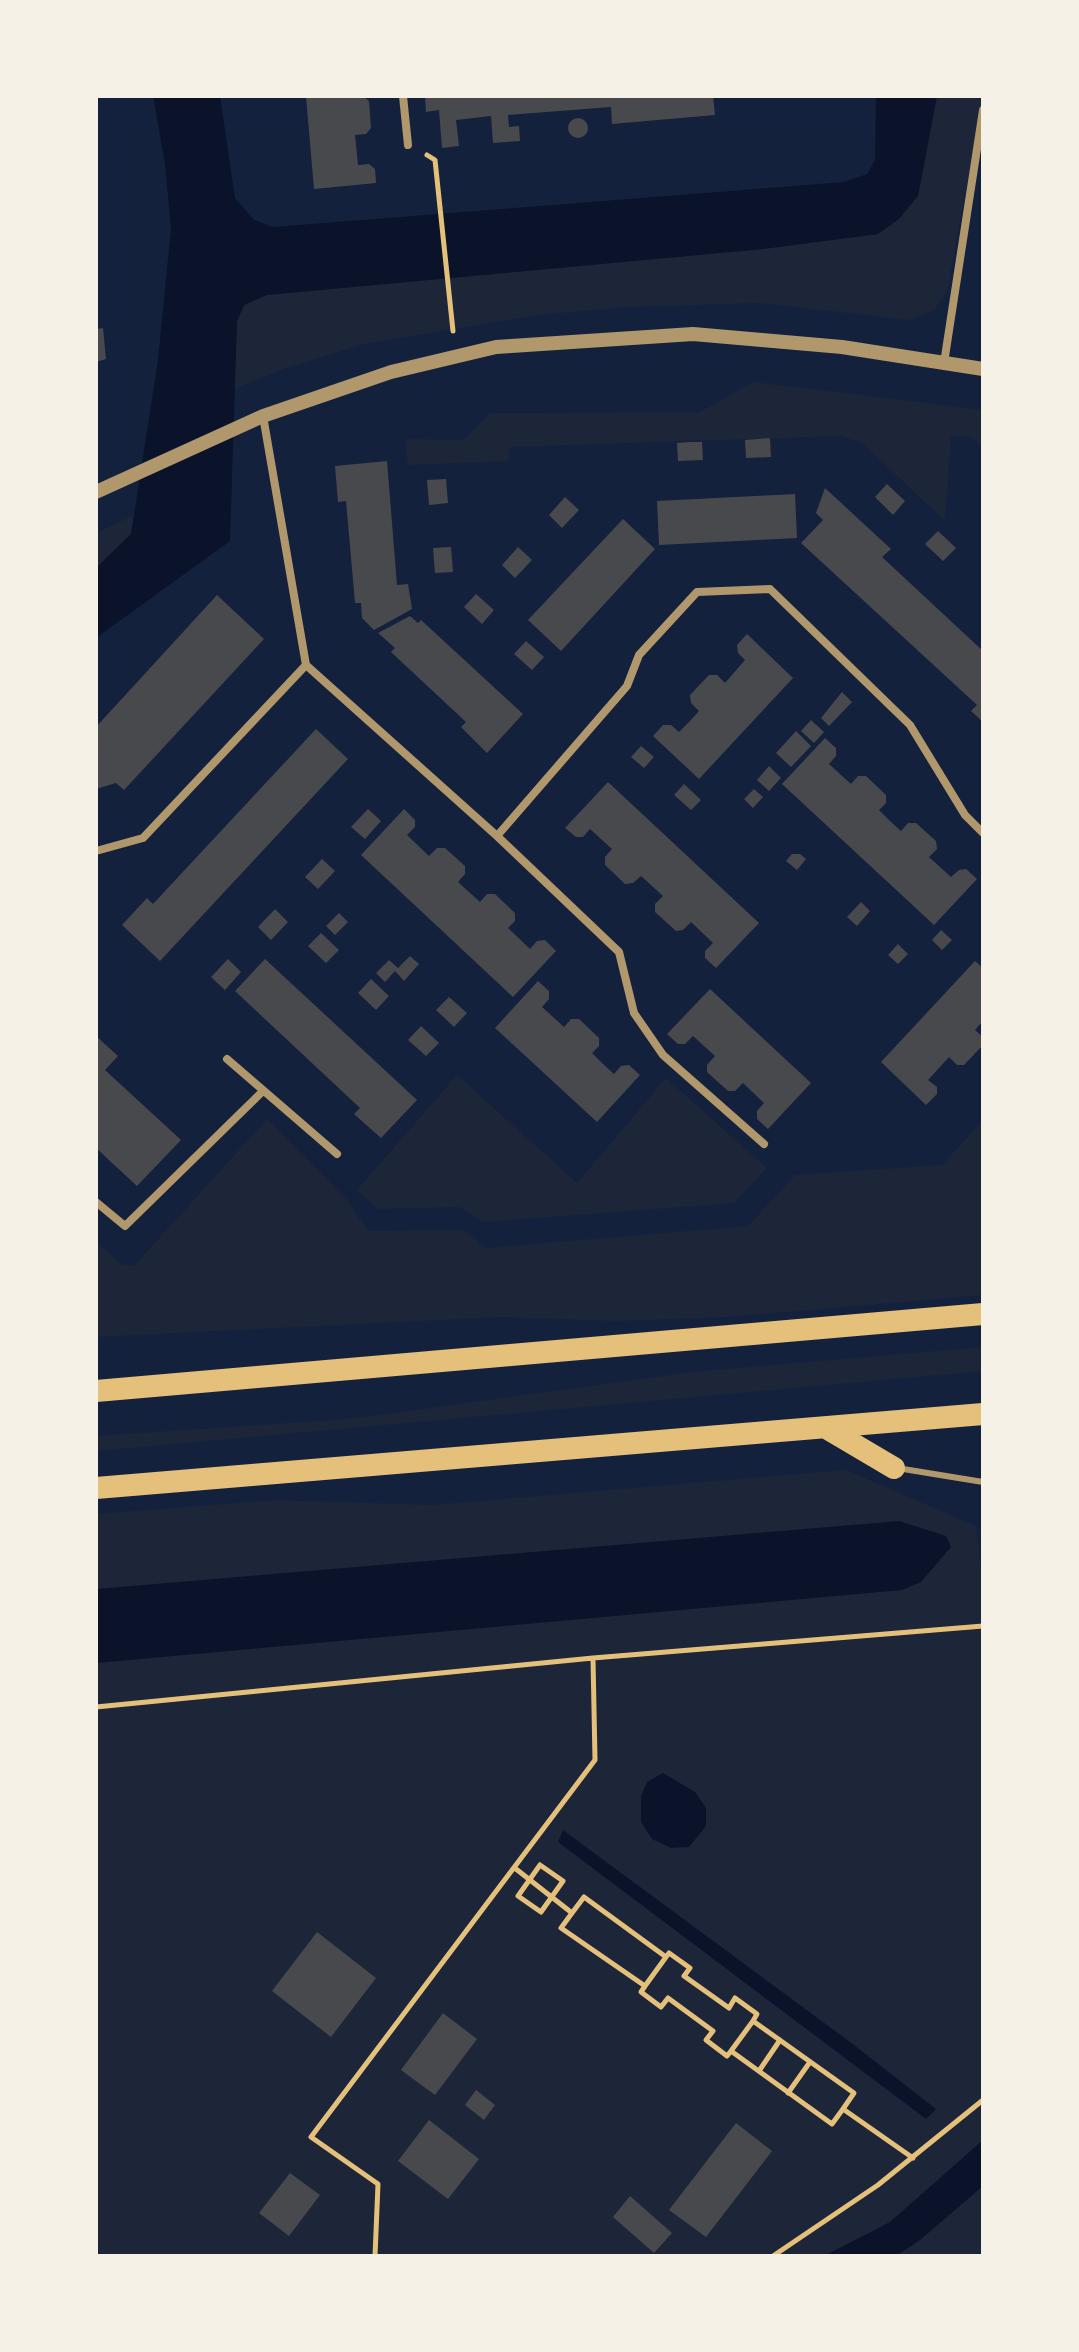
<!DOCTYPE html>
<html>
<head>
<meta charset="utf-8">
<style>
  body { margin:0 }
  #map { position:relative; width:1079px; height:2352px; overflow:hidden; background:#14213d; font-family:"DejaVu Sans",sans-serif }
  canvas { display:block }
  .frame { position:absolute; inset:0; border:98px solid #f6f1e7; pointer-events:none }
</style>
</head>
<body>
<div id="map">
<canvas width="1079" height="2352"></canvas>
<div class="frame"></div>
</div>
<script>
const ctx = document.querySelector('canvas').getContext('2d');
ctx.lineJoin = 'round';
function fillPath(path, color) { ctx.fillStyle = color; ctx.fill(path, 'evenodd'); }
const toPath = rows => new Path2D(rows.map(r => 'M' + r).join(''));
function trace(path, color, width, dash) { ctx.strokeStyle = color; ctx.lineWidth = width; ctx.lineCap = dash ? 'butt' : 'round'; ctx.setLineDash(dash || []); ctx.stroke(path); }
const green = toPath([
  [937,96,983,96,947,292,934,310,910,320,759,303,626,307,537,315,364,344,286,368,234,389,237,321,244,305,267,295,763,249,878,234,918,196],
  [753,382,983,410,983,447,972,437,951,436,945,521,862,443,841,436,510,447,508,461,408,465,405,439,463,440,490,413,700,412],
  [134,515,131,534,96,568,96,533],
  [457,1075,577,1183,666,1078,767,1168,734,1203,484,1222,459,1207,378,1209,357,1190],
  [267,1119,347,1200,368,1231,464,1230,486,1248,748,1226,795,1175,942,1165,983,1120,983,1295,728,1317,616,1321,500,1317,96,1337,96,1241,121,1264,134,1266],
  [983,1347,983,1371,96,1451,96,1436,350,1419,692,1372],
  [846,1470,976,1526,983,1585,983,2256,96,2256,96,1514,276,1500,433,1505]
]);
const water = toPath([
  [153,96,220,96,235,198,254,220,273,227,844,182,867,174,875,160,876,96,937,96,918,196,899,219,878,234,763,249,267,295,244,305,237,321,230,541,96,638,96,568,131,534,158,360,171,229,165,164],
  [899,1521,946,1536,951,1547,921,1582,902,1590,96,1663,96,1589],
  [663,1773,695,1792,706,1808,706,1826,689,1847,671,1848,652,1839,641,1822,641,1796,647,1782],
  [563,1830,854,2045,936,2109,926,2119,558,1842],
  [983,2140,983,2186,920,2240,896,2256,824,2256,890,2222]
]);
const building = toPath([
  [306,96,363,96,369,101,371,128,366,134,355,135,358,165,369,164,375,169,376,183,314,189],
  [425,96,713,96,715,115,612,124,611,107,508,115,509,127,519,126,520,141,493,143,491,116,456,120,459,146,442,148,439,110,426,112],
  '568 128a10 10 0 1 1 20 0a10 10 0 1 1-20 0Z',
  [103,328,106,359,96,362,96,329],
  [770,438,771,457,746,458,745,440],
  [689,442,702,442,703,460,678,461,677,443],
  [387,461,397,585,408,584,412,609,374,630,362,618,361,603,355,603,346,501,338,502,335,466],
  [446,479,448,503,429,505,427,480],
  [887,484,905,501,893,515,875,497],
  [825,488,891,549,882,557,983,651,983,722,971,711,977,705,801,543,823,520,816,513],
  [795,494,797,538,659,545,657,501],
  [565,497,579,510,562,528,549,515],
  [623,519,655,549,561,651,528,620],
  [938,531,956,548,943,561,925,544],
  [451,547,453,572,435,573,433,548],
  [518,547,532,560,515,578,502,565],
  [476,594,494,610,482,624,464,607],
  [217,595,264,639,124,790,116,783,96,789,96,727],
  [410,616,418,623,421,620,523,714,487,753,461,727,466,722,391,652,395,648,378,633],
  [747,634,793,678,699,779,653,736,663,725,671,725,679,732,689,722,699,711,691,703,690,695,709,675,717,675,725,683,745,660,738,653,737,645],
  [526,641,544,657,532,670,514,654],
  [842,692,852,702,829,726,821,718],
  [811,720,824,732,814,743,801,731],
  [316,729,348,759,160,961,122,925,147,898,153,904],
  [796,731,811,746,791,767,776,753],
  [825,738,836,748,836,756,829,764,851,784,858,776,866,776,886,795,886,803,879,810,890,821,901,831,908,823,916,823,936,841,937,849,929,857,951,877,959,870,966,869,977,879,934,925,782,784],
  [641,746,654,757,644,768,631,757],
  [769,766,781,778,769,791,757,780],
  [608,782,759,923,716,968,705,958,705,951,713,943,691,922,683,930,676,931,655,912,655,904,663,896,641,876,633,883,625,884,605,865,605,857,612,849,590,829,583,837,576,837,565,828],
  [684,784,701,800,691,810,674,795],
  [754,789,763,797,753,808,744,799],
  [368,809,381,821,365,839,351,827],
  [404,809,415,820,415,827,407,835,429,856,437,848,445,848,465,866,465,874,458,882,480,902,487,894,495,894,515,913,515,921,508,928,530,949,537,941,545,940,556,951,513,997,361,855],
  [792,854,800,854,806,859,797,870,786,861],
  [322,859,335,871,318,889,305,877],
  [861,902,870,911,857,926,847,917],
  [275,909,288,922,271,940,258,927],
  [339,913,348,922,335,935,326,926],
  [941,930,952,940,942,950,932,940],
  [321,933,339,950,326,963,308,946],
  [898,944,908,954,898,964,888,955],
  [410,956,419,964,404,981,395,971,385,982,376,973,389,960,398,968],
  [228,959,241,972,225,990,211,977],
  [265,959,417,1100,381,1138,354,1114,360,1108,235,991],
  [975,961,983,968,983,1021,975,1030,983,1037,983,1045,964,1065,957,1065,949,1057,928,1080,937,1087,937,1094,926,1105,881,1062],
  [371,979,389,996,376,1010,358,993],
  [538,981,549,991,549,999,542,1007,564,1027,571,1019,579,1019,599,1038,599,1046,592,1053,603,1064,614,1074,621,1066,629,1065,640,1075,597,1122,495,1028],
  [710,989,811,1083,768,1129,757,1119,757,1111,764,1103,743,1083,735,1091,728,1091,707,1072,707,1065,715,1056,693,1036,685,1044,678,1044,667,1034],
  [449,997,467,1013,454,1027,436,1010],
  [421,1026,439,1043,426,1056,408,1040],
  [96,1036,118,1056,105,1070,181,1140,137,1186,96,1148],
  [317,1932,376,1978,331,2037,272,1991],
  [443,2013,477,2039,435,2095,401,2070],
  [476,2090,495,2105,484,2120,465,2105],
  [429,2120,479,2159,448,2199,398,2161],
  [736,2123,772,2151,706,2237,669,2210],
  [290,2173,320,2195,289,2236,259,2213],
  [630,2196,672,2233,654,2253,613,2217]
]);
const path = toPath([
  [427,155,435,160,453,331],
  [96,1707,593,1658,983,1626],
  [540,1865,563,1881,541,1912,518,1896,540,1865],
  [516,1869,572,1913,561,1928,645,1986,641,1992,661,2007,668,1998,713,2031,706,2040,727,2056,731,2051,832,2124,843,2109,913,2158],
  [572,1913,584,1897,666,1957,669,1953,690,1968,684,1976,729,2008,735,1998,757,2014,753,2021,854,2093,843,2109],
  [645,1986,666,1957],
  [731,2051,753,2021],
  [759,2071,780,2040],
  [788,2093,810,2062],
  [375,2256,378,2184,311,2137,595,1760,593,1658],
  [773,2256,878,2185,983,2100]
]);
const service = toPath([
  [897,1468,983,1482]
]);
const minor = toPath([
  [403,96,408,145],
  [944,363,983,110],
  [263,416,306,665,497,836,619,952,634,1013,663,1055,764,1144],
  [497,836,627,686,639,655,697,592,770,589,910,725,965,815,983,833],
  [96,851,143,838,306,665],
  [227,1059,337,1154],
  [96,1202,125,1226,263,1091]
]);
const tertiary = toPath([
  [96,492,263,416,391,372,496,347,693,334,842,347,983,369]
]);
const trunk = toPath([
  [96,1391,983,1314],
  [828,1429,894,1468],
  [96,1488,983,1414]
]);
fillPath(green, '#1d2539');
fillPath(water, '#0b132b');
fillPath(building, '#48494c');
trace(path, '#e5c07b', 5);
trace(service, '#b1986c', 6);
trace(minor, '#b1986c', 8);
trace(tertiary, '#b1986c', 14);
trace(trunk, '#e5c07b', 22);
</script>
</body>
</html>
